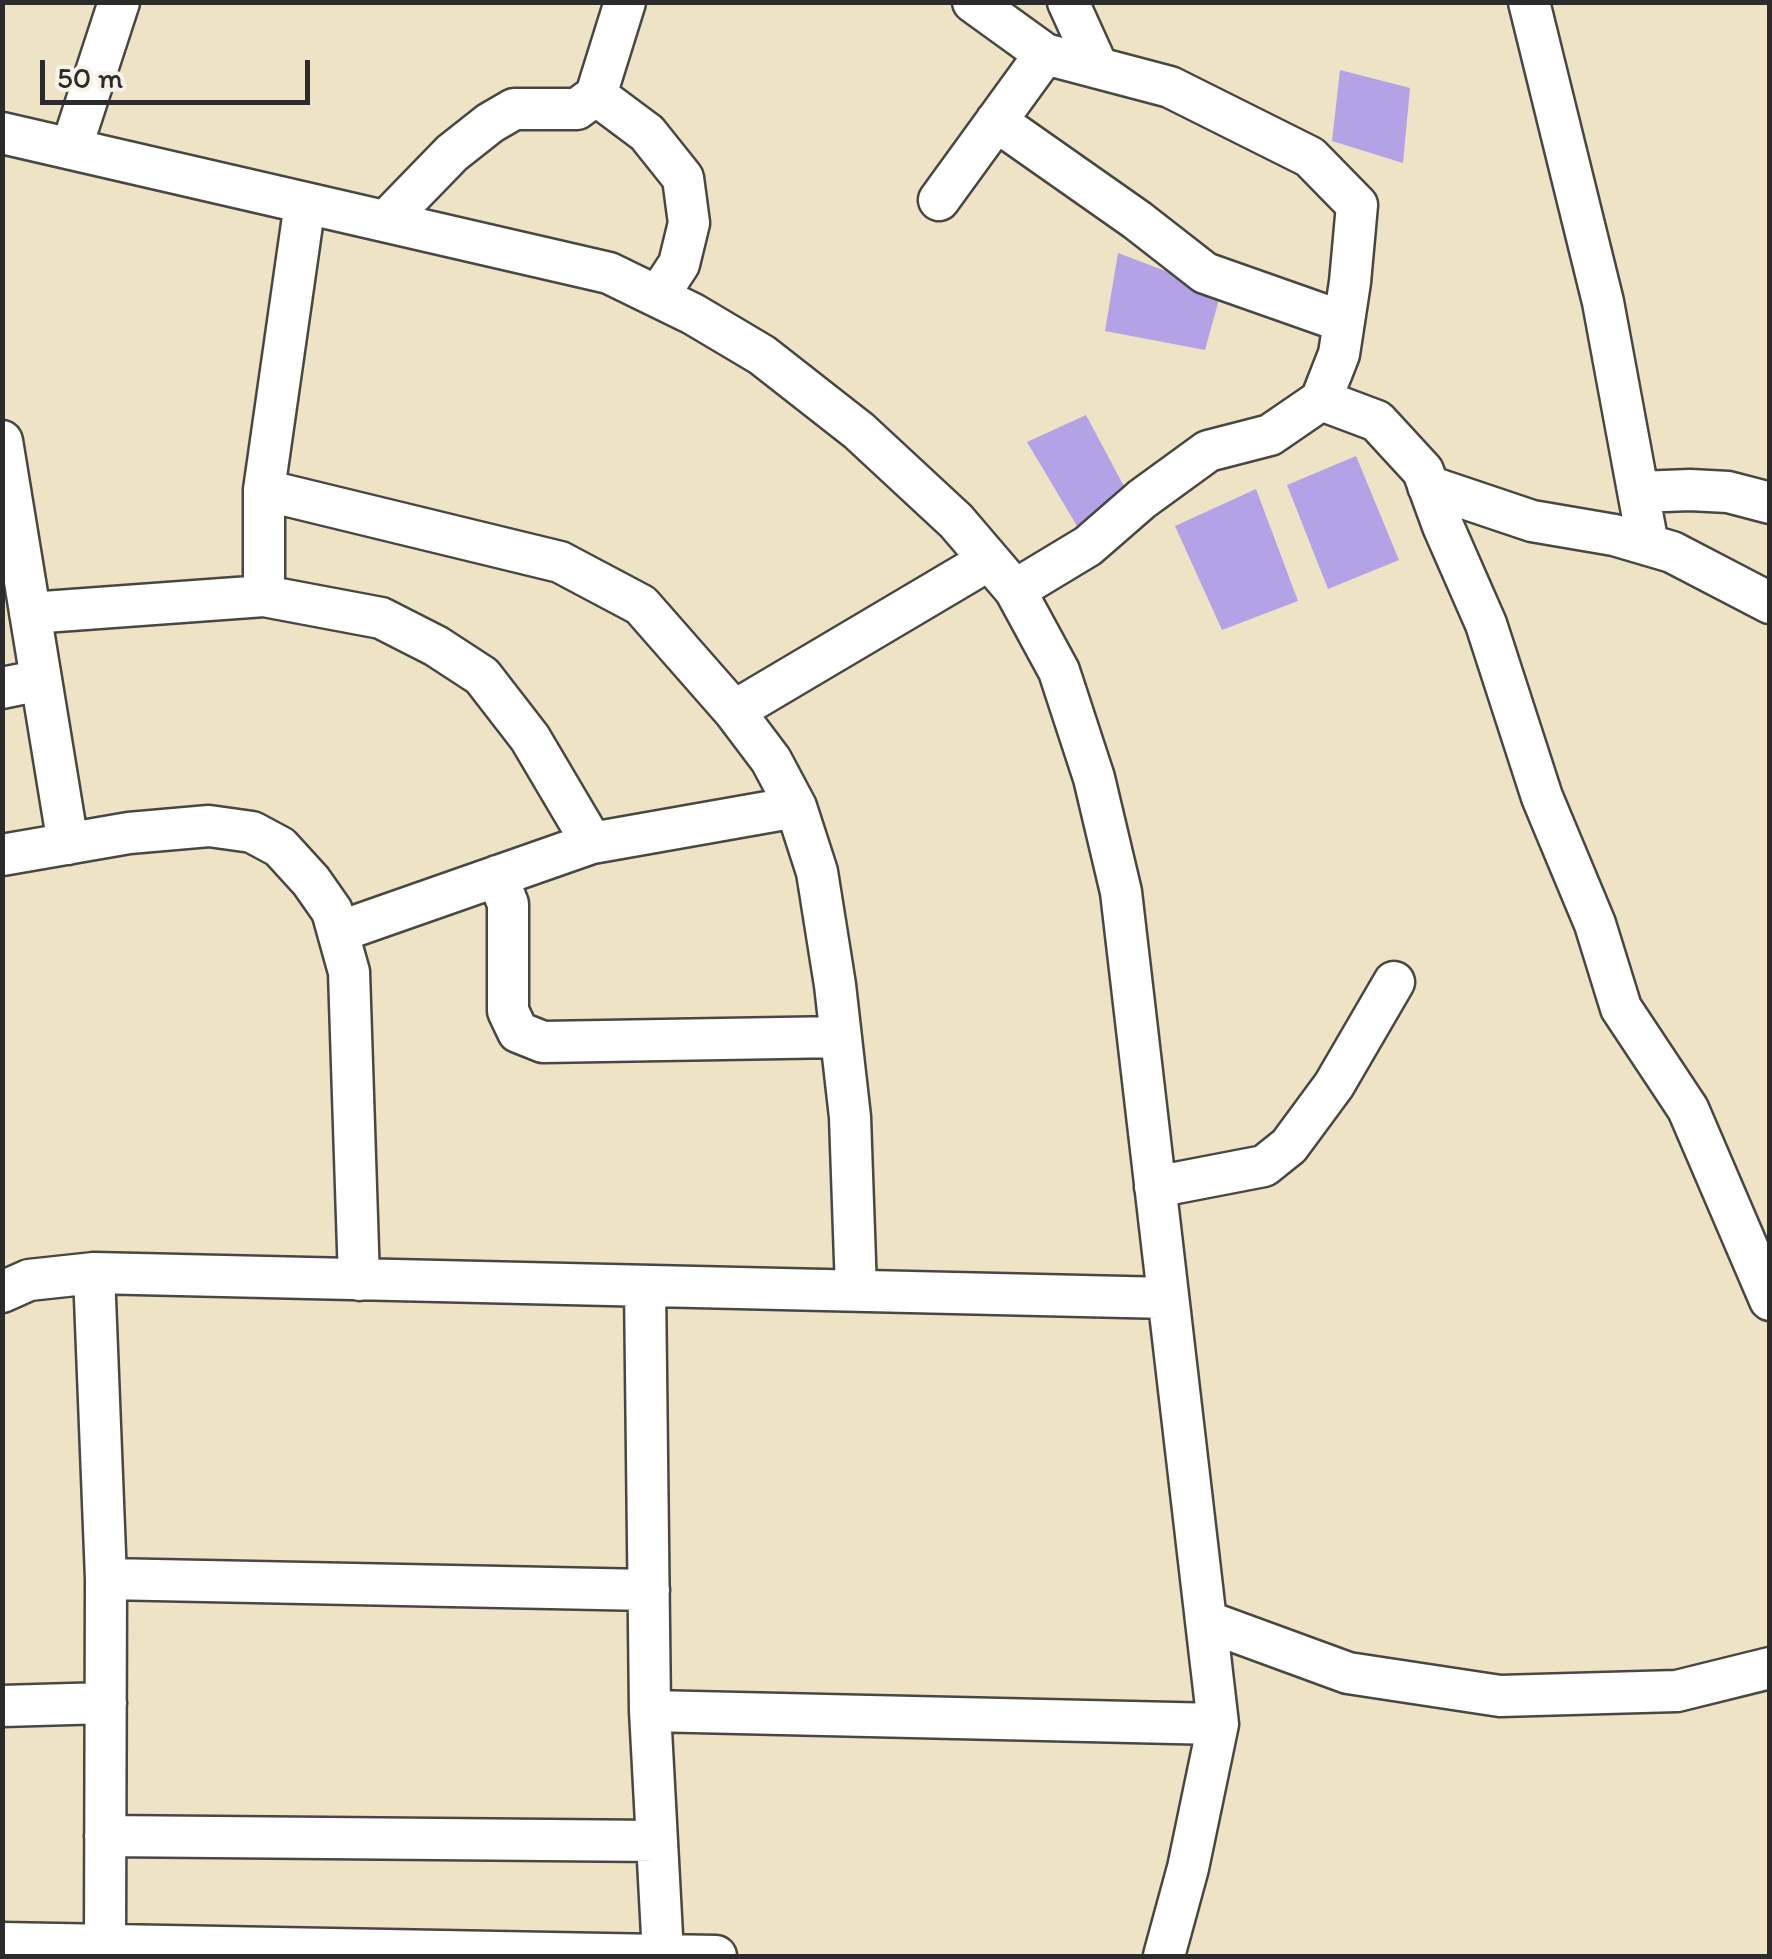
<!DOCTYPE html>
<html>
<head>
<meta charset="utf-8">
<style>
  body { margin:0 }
  #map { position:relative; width:1772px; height:1959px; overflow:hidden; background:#eee3c5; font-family:Itim,sans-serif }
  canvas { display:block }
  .frame { position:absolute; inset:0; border:5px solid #2b2b2b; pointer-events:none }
  .scale { position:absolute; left:40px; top:60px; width:270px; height:45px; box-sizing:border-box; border:5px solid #2b2b2b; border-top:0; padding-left:12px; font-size:30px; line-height:35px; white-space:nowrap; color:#2b2b2b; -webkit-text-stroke:8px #f7f3e8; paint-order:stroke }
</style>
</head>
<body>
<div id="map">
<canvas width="1772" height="1959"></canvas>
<div class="frame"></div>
<div class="scale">50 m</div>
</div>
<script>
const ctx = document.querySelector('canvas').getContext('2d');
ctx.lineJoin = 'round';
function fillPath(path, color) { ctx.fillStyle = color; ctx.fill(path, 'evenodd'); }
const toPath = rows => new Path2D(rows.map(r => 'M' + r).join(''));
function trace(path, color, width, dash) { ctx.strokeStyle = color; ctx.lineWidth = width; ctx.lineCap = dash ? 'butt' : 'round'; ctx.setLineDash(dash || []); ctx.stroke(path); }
const building = toPath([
  [1340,70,1410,88,1403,163,1332,141],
  [1118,253,1221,292,1205,350,1105,331],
  [1086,415,1134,505,1080,531,1027,442],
  [1356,456,1399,560,1328,589,1287,485],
  [1256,489,1298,601,1222,630,1175,526]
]);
const minor = toPath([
  [625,2,596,95,647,133,683,178,689,223,679,264,658,296],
  [1068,2,1098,68],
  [1529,2,1603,302,1648,545],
  [996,121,1137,220,1205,273,1344,322],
  [2,133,609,273,693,314,762,355,859,431,956,521,1015,590,1059,671,1094,778,1121,892,1218,1724,1188,1868,1164,1956],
  [71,149,119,2],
  [939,200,1045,54,973,2],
  [386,221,452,153,490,123,514,109,577,109,596,95],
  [1321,400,1377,421,1423,471,1443,526,1486,624,1542,797,1595,924,1621,1008,1688,1109,1770,1300],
  [2,441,68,844],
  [1428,486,1532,521,1614,535,1672,552,1770,603],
  [264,490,560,562,641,605,734,711,771,760,796,807,817,872,835,985,850,1117,856,1290],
  [1639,492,1690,490,1728,492,1770,503],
  [1015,590,1088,546,1142,499,1208,451,1270,435,1321,400,1339,354,1350,282,1357,205,1310,157,1170,87,1045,54],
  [264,596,381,618,436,646,482,676,530,738,592,843],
  [30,613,264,596,264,490,305,203],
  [2,688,41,680],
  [734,711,989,560],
  [2,855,129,833,209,826,252,832,280,847,311,881,332,911,349,972,359,1280],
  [497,876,508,904,508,1011,518,1032,543,1042,841,1037],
  [338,932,592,843,796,807],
  [1155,1187,1264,1166,1289,1146,1334,1085,1394,982],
  [94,1273,106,1579,105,1945],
  [645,1286,650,1711,663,1954],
  [2,1292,29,1280,94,1273,1168,1298],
  [106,1579,649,1590],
  [1206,1621,1348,1673,1500,1696,1677,1691,1770,1668],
  [2,1706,106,1703],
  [650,1711,1218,1724],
  [105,1836,657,1841],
  [2,1943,716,1956]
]);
fillPath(building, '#b3a2e6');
trace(minor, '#484742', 45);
trace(minor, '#fff', 40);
</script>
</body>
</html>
